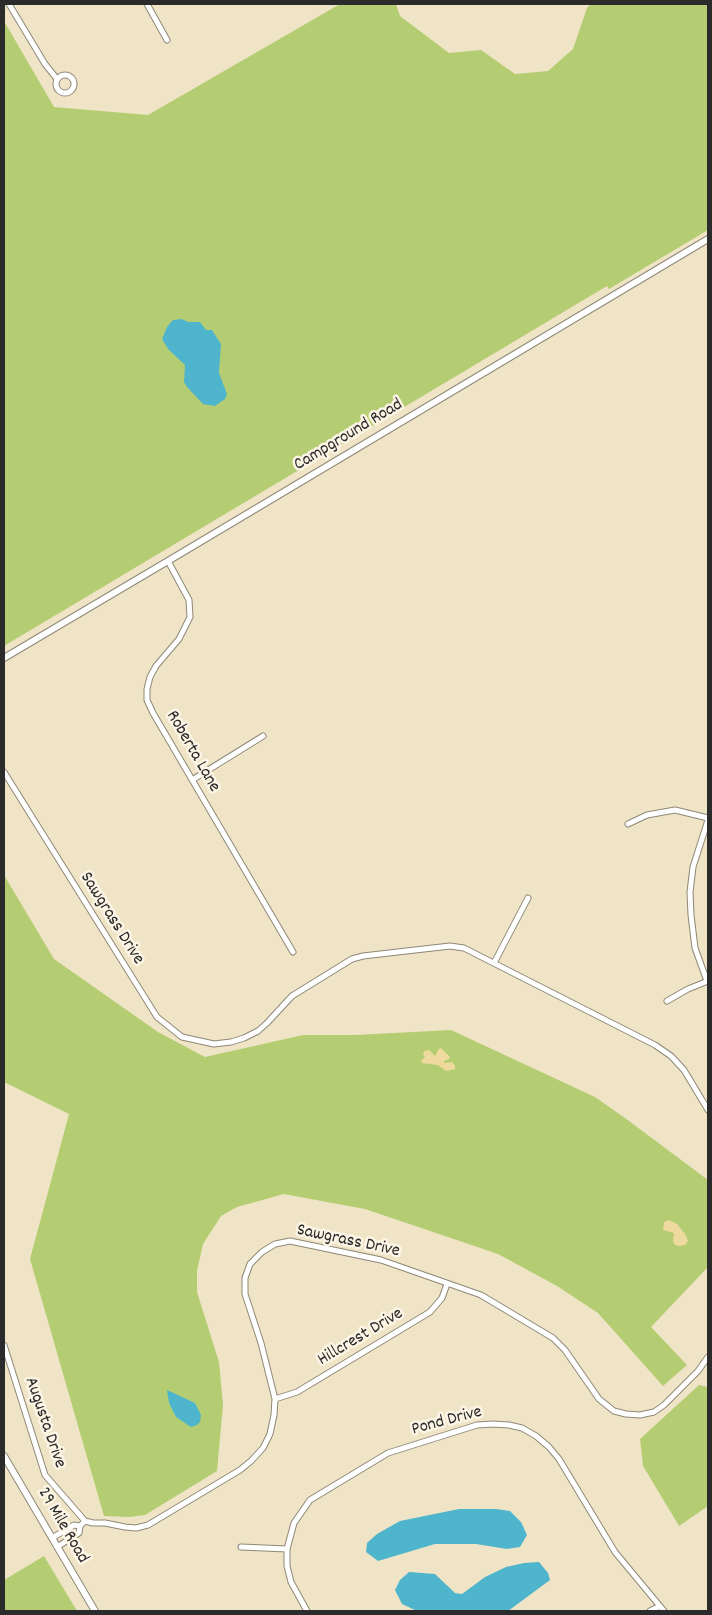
<!DOCTYPE html>
<html>
<head>
<meta charset="utf-8">
<style>
  body { margin:0 }
  #map { position:relative; width:712px; height:1615px; overflow:hidden; background:#f0e4c6; font-family:Dekko,sans-serif }
  canvas { display:block }
  .frame { position:absolute; inset:0; border:5px solid #2b2b2b; pointer-events:none }
</style>
</head>
<body>
<div id="map">
<canvas width="712" height="1615"></canvas>
<div class="frame"></div>
</div>
<script>
const ctx = document.querySelector('canvas').getContext('2d');
ctx.lineJoin = 'round';
function fillPath(path, color) { ctx.fillStyle = color; ctx.fill(path, 'evenodd'); }
const toPath = rows => new Path2D(rows.map(r => 'M' + r).join(''));
function trace(path, color, width, dash) { ctx.strokeStyle = color; ctx.lineWidth = width; ctx.lineCap = dash ? 'butt' : 'round'; ctx.setLineDash(dash || []); ctx.stroke(path); }
function drawText(font, color, halo, rows, align = 'center') {
  ctx.font = font + ' Dekko,sans-serif'; ctx.lineWidth = 5; ctx.setLineDash([]); ctx.textBaseline = 'middle'; ctx.strokeStyle = halo; ctx.fillStyle = color; for (const [text, x, y, turn = 0] of rows) {
    ctx.save(); ctx.translate(x, y); ctx.rotate((+turn || 0) * Math.PI / 180); ctx.textAlign = isNaN(turn) ? turn : align; if (halo) ctx.strokeText(text, 0, 0); ctx.fillText(text, 0, 0); ctx.restore();
  }
}
const green = toPath([
  [340,4,396,4,400,16,449,53,481,50,515,74,548,71,573,49,587,8,591,4,708,4,708,230,609,289,607,286,4,646,4,21,54,107,148,115],
  [4,875,54,959,158,1032,205,1057,303,1035,356,1035,451,1030,595,1097,625,1118,708,1180,708,1267,651,1327,687,1365,663,1386,598,1313,557,1286,498,1254,365,1209,284,1194,237,1207,221,1216,203,1244,197,1271,197,1292,219,1362,223,1405,217,1471,145,1515,129,1517,104,1516,30,1259,69,1114,4,1082],
  [699,1385,708,1387,708,1506,679,1526,643,1466,640,1439],
  [44,1556,77,1611,4,1611,4,1580]
]);
const sand = toPath([
  [441,1048,450,1057,449,1059,444,1061,444,1063,452,1062,455,1066,455,1069,446,1071,438,1065,422,1063,421,1061,425,1057,423,1054,424,1051,429,1050,435,1056,439,1049],
  [669,1220,677,1224,685,1234,688,1241,685,1245,679,1246,675,1245,673,1241,674,1233,663,1230,664,1222]
]);
const water = toPath([
  [182,319,188,322,200,322,206,330,212,330,221,344,219,373,227,394,225,399,215,406,203,404,187,387,184,382,185,365,168,349,162,339,167,327,171,322,173,320],
  [167,1390,195,1403,201,1415,200,1422,197,1425,191,1427,176,1417,169,1403],
  [459,1509,496,1509,510,1511,521,1522,527,1535,520,1547,507,1549,476,1544,435,1544,378,1561,366,1552,367,1543,377,1534,400,1521],
  [539,1562,548,1573,550,1580,508,1611,417,1611,402,1604,395,1590,400,1580,409,1572,435,1574,455,1593,462,1594,485,1577,506,1567,524,1563]
]);
const minor = toPath([
  [9,4,45,64,57,79],
  [147,4,167,40],
  '56 84a9 9 0 1 1 18 0a9 9 0 1 1-18 0Z',
  [168,561,189,600,190,617,179,639,156,666,150,677,147,689,147,700,153,713,293,952],
  [4,772,157,1017,182,1037,214,1044,231,1042,244,1038,258,1031,267,1023,292,996,352,959,363,956,450,946,464,948,655,1045,671,1056,684,1070,708,1110],
  [192,780,263,736],
  [628,824,647,815,675,810,708,818],
  [494,963,528,898],
  [707,981,695,948,691,915,690,892,693,867,708,820],
  [667,1001,688,989,708,981],
  [4,1345,45,1475,85,1521],
  [275,1399,297,1392,430,1312,442,1298,447,1284],
  [85,1521,93,1523,105,1523,125,1527,136,1528,148,1525,240,1470,251,1461,263,1448,270,1434,274,1415,275,1399,261,1343,245,1294,245,1278,250,1264,262,1252,275,1244,290,1241,381,1260,481,1295,553,1338,565,1350,599,1399,614,1411,626,1414,640,1415,654,1412,664,1405,698,1371,708,1357],
  [52,1538,74,1525,80,1526],
  [57,1547,79,1533,80,1526,85,1521],
  [241,1547,287,1549],
  [307,1611,291,1582,287,1566,287,1549,294,1523,310,1500,388,1453,477,1425,493,1424,509,1425,522,1428,536,1436,549,1447,559,1459,615,1552,664,1611],
  [650,1611,660,1606]
]);
const tertiary = toPath([
  [4,658,168,561,708,239],
  [4,1456,95,1611]
]);
const streetNames = [
  ["Campground Road",349,436,-31],
  ["Roberta Lane",192,752,60],
  ["Sawgrass Drive",111,919,58],
  ["Sawgrass Drive",348,1242,12],
  ["Hillcrest Drive",361,1338,-31],
  ["Pond Drive",447,1422,-15],
  ["Augusta Drive",44,1423,71],
  ["29 Mile Road",62,1526,60]
];
fillPath(green, '#b5cd72');
fillPath(sand, '#eeda9e');
fillPath(water, '#4eb5cd');
trace(minor, '#8e8878', 7);
trace(tertiary, '#8e8878', 8);
trace(minor, '#fff', 5);
trace(tertiary, '#fff', 6);
drawText('18px', '#2b2b2b', '#fcf5e5', streetNames);
</script>
</body>
</html>
